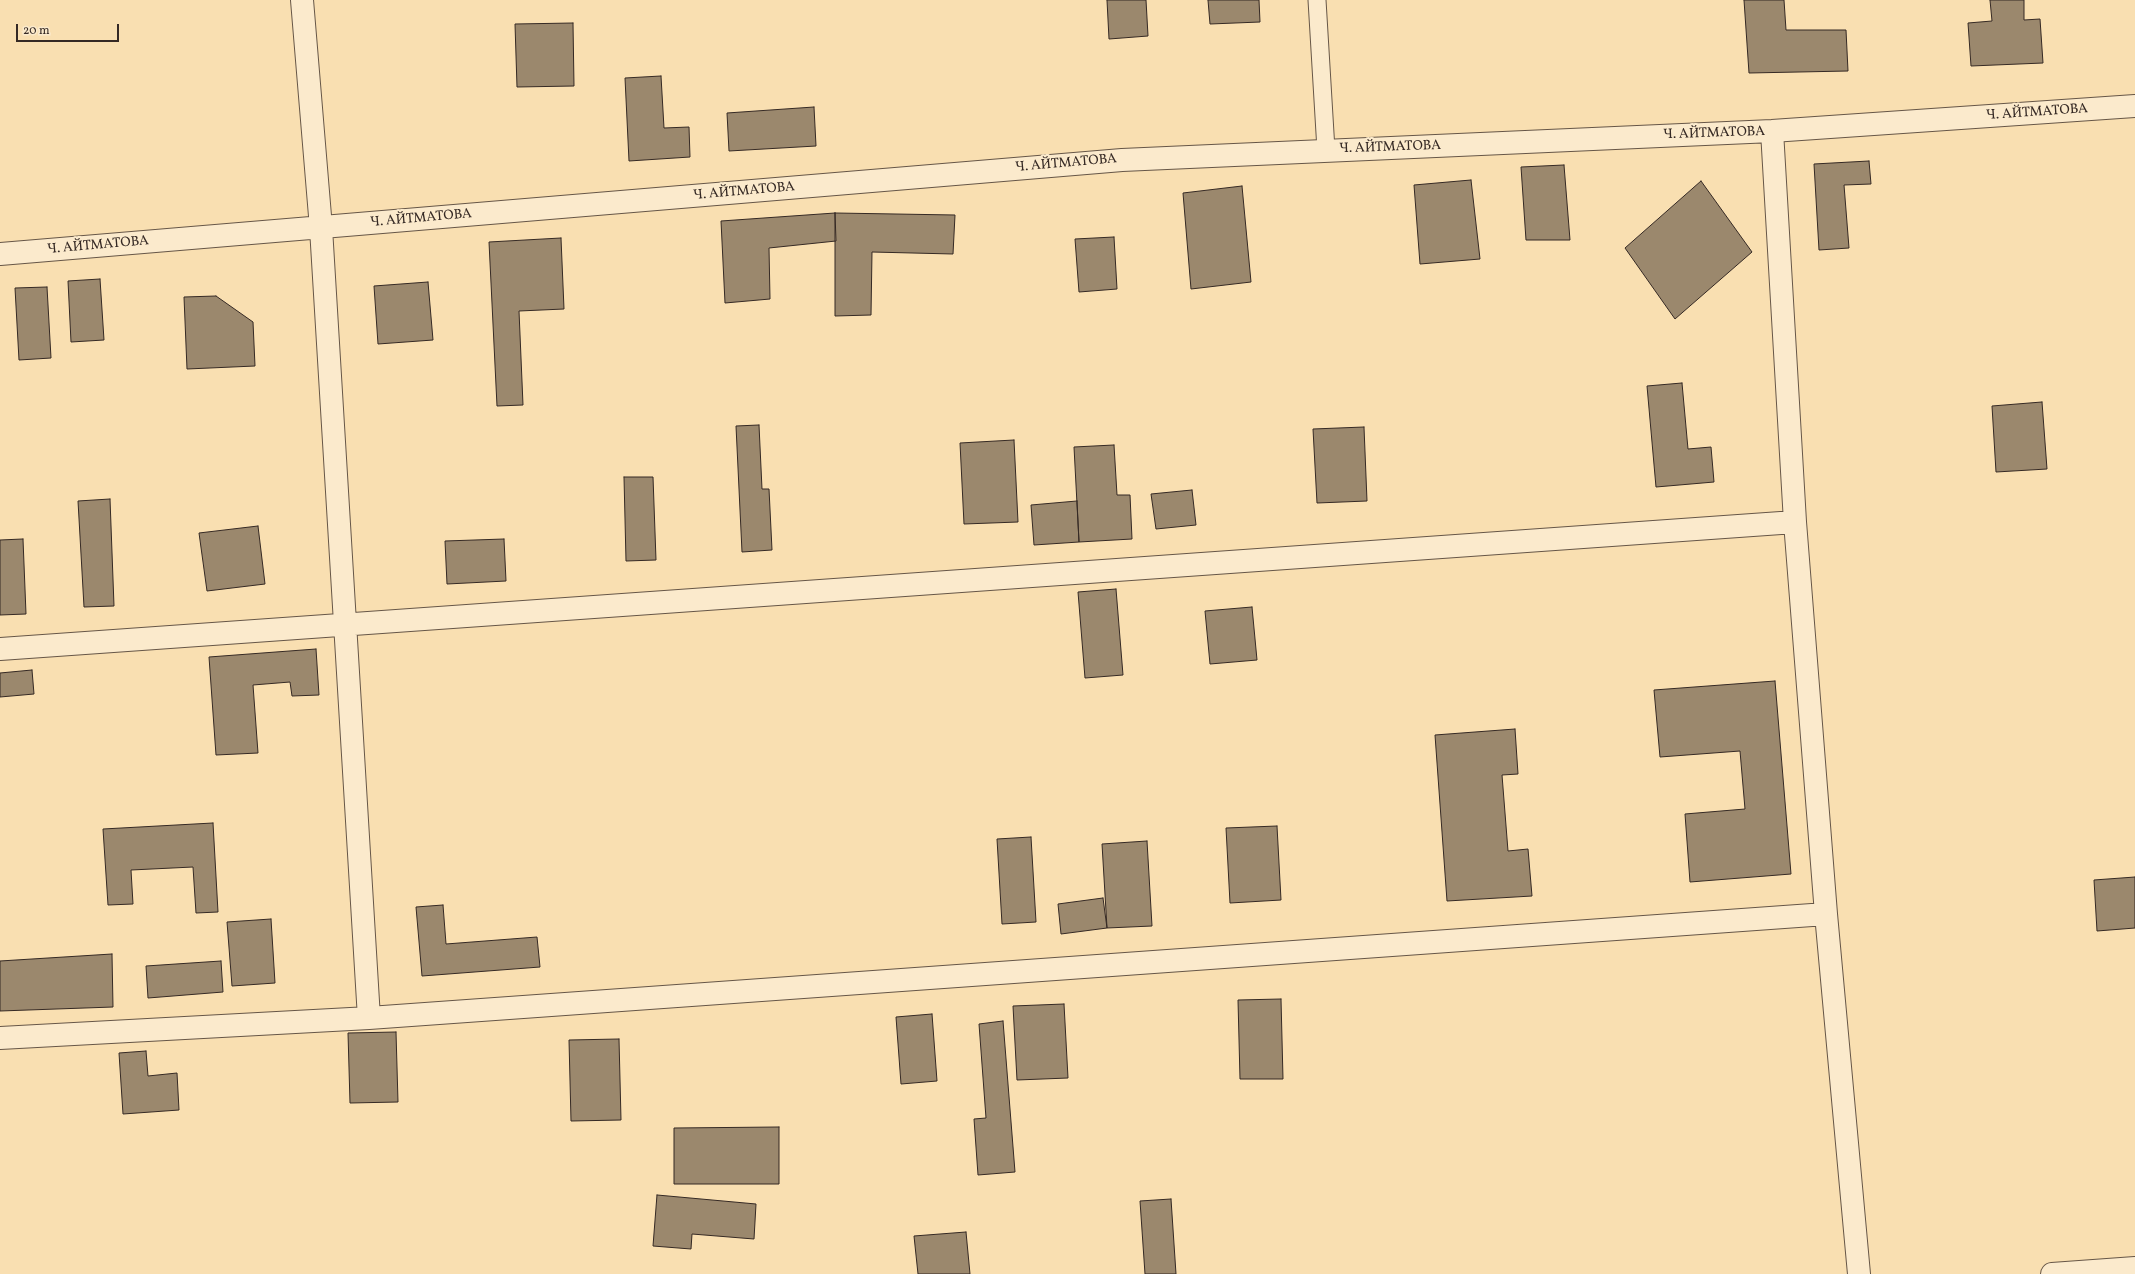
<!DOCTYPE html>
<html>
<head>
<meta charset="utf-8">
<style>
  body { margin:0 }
  #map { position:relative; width:2135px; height:1274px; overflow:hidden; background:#f9dfb1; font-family:Vollkorn,serif }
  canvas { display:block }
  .scale { position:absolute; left:16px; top:24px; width:103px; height:18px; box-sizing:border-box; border:2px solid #352924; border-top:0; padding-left:5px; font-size:12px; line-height:14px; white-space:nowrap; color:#352924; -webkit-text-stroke:3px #fbeacc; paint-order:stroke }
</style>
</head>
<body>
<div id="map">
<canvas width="2135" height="1274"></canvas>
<div class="scale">20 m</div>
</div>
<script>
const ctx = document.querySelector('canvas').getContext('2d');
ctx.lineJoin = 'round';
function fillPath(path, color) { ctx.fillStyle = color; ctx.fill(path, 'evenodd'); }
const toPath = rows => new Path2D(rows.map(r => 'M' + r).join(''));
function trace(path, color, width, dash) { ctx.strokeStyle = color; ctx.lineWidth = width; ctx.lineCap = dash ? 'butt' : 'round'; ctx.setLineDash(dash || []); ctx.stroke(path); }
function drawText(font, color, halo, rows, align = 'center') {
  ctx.font = font + ' Vollkorn,serif'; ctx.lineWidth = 4; ctx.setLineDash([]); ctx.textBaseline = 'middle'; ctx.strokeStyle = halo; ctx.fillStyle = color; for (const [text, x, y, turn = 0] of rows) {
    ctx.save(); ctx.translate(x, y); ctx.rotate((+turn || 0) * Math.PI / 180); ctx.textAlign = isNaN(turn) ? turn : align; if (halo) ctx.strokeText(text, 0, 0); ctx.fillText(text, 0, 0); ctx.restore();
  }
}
const building = toPath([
  [1107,0,1146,0,1148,36,1109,39,1107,0],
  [1208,0,1259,0,1260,22,1210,24,1208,0],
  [1744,0,1784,0,1786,30,1846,30,1848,71,1749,73,1744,0],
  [1990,0,2024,0,2024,20,2040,19,2043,63,1971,66,1968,23,1992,21,1990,0],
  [573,23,574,86,517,87,515,24,573,23],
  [661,76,664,128,689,127,690,157,629,161,625,78,661,76],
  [814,107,816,146,729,151,727,113,814,107],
  [1869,161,1871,184,1844,185,1849,248,1819,250,1814,164,1869,161],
  [1564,165,1570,240,1526,240,1521,167,1564,165],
  [1471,180,1480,259,1420,264,1414,185,1471,180],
  [1701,181,1752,252,1675,319,1625,248,1701,181],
  [1242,186,1251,282,1191,289,1183,193,1242,186],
  [835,213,836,241,769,248,770,299,725,303,721,221,835,213],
  [835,213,955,215,953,254,872,252,871,315,835,316,835,213],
  [1114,237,1117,289,1079,292,1075,239,1114,237],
  [561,238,564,309,519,311,523,405,497,406,489,242,561,238],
  [100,279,104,340,71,342,68,281,100,279],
  [428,282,433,340,378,344,374,286,428,282],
  [47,287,51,358,19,360,15,288,47,287],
  [216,296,253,322,255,366,187,369,184,297,216,296],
  [1682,383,1688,449,1711,447,1714,482,1656,487,1647,386,1682,383],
  [2042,402,2047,469,1996,472,1992,406,2042,402],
  [759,425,762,489,769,489,772,550,742,552,736,426,759,425],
  [1364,427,1367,501,1317,503,1313,429,1364,427],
  [1014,440,1018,522,964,524,960,443,1014,440],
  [1114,445,1117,495,1130,495,1132,539,1079,542,1074,447,1114,445],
  [624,477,653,477,656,560,626,561,624,477],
  [1192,490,1196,525,1156,529,1151,494,1192,490],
  [110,499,114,606,84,607,78,501,110,499],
  [1077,501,1079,542,1034,545,1031,505,1077,501],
  [258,526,265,584,207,591,199,533,258,526],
  [23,539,26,614,0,615,0,540,23,539],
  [504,539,506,581,447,584,445,541,504,539],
  [1116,589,1123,675,1085,678,1078,592,1116,589],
  [1252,607,1257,660,1210,664,1205,611,1252,607],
  [316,649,319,695,292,696,290,682,253,685,258,753,216,755,209,657,316,649],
  [32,670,34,694,0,697,0,673,32,670],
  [1775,681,1791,874,1690,882,1685,814,1745,809,1740,751,1660,757,1654,690,1775,681],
  [1515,729,1518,774,1502,775,1508,851,1528,849,1532,896,1447,901,1435,735,1515,729],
  [213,823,218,912,196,913,193,867,131,870,133,904,108,905,103,829,213,823],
  [1277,826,1281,900,1230,903,1226,828,1277,826],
  [1031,837,1036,922,1002,924,997,839,1031,837],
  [1147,841,1152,926,1107,928,1102,844,1147,841],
  [2135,877,2135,928,2097,931,2094,880,2135,877],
  [1103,898,1107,928,1061,934,1058,904,1103,898],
  [443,905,446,944,537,937,540,967,422,976,416,907,443,905],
  [271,919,275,983,232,986,227,922,271,919],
  [112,954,113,1007,0,1011,0,961,112,954],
  [221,961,223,992,148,998,146,966,221,961],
  [1281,999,1283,1079,1240,1079,1238,1000,1281,999],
  [1064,1004,1068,1078,1017,1080,1013,1006,1064,1004],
  [932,1014,937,1081,901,1084,896,1017,932,1014],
  [1003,1021,1015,1172,978,1175,974,1119,986,1118,979,1024,1003,1021],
  [396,1032,398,1102,350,1103,348,1033,396,1032],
  [619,1039,621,1120,571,1121,569,1040,619,1039],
  [146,1051,148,1076,177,1073,179,1110,123,1114,119,1053,146,1051],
  [779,1127,779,1184,674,1184,674,1128,779,1127],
  [657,1195,756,1204,754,1239,692,1234,691,1249,653,1246,657,1195],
  [1171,1199,1176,1274,1145,1274,1140,1201,1171,1199],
  [966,1232,970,1274,918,1274,914,1236,966,1232]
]);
const service = toPath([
  [1317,0,1326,150]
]);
const minor = toPath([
  [302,0,321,228,369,1018],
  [1772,131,1795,522,1826,914,1859,1274],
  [0,254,1122,160,1772,131,2135,106],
  [0,649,1795,522],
  [0,1038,369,1018,1826,914],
  [2052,1274,2135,1268]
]);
const streetNames = [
  ["Ч. АЙТМАТОВА",2037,113,-4],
  ["Ч. АЙТМАТОВА",1714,134,-2],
  ["Ч. АЙТМАТОВА",1390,148,-2],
  ["Ч. АЙТМАТОВА",1066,164,-5],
  ["Ч. АЙТМАТОВА",744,192,-5],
  ["Ч. АЙТМАТОВА",421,219,-5],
  ["Ч. АЙТМАТОВА",98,246,-5]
];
fillPath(building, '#9b886d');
trace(building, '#352924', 1);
trace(service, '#665647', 19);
trace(minor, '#665647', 24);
trace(service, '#fbeacc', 17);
trace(minor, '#fbeacc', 22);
drawText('14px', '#352924', '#fbeacc', streetNames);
</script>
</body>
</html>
